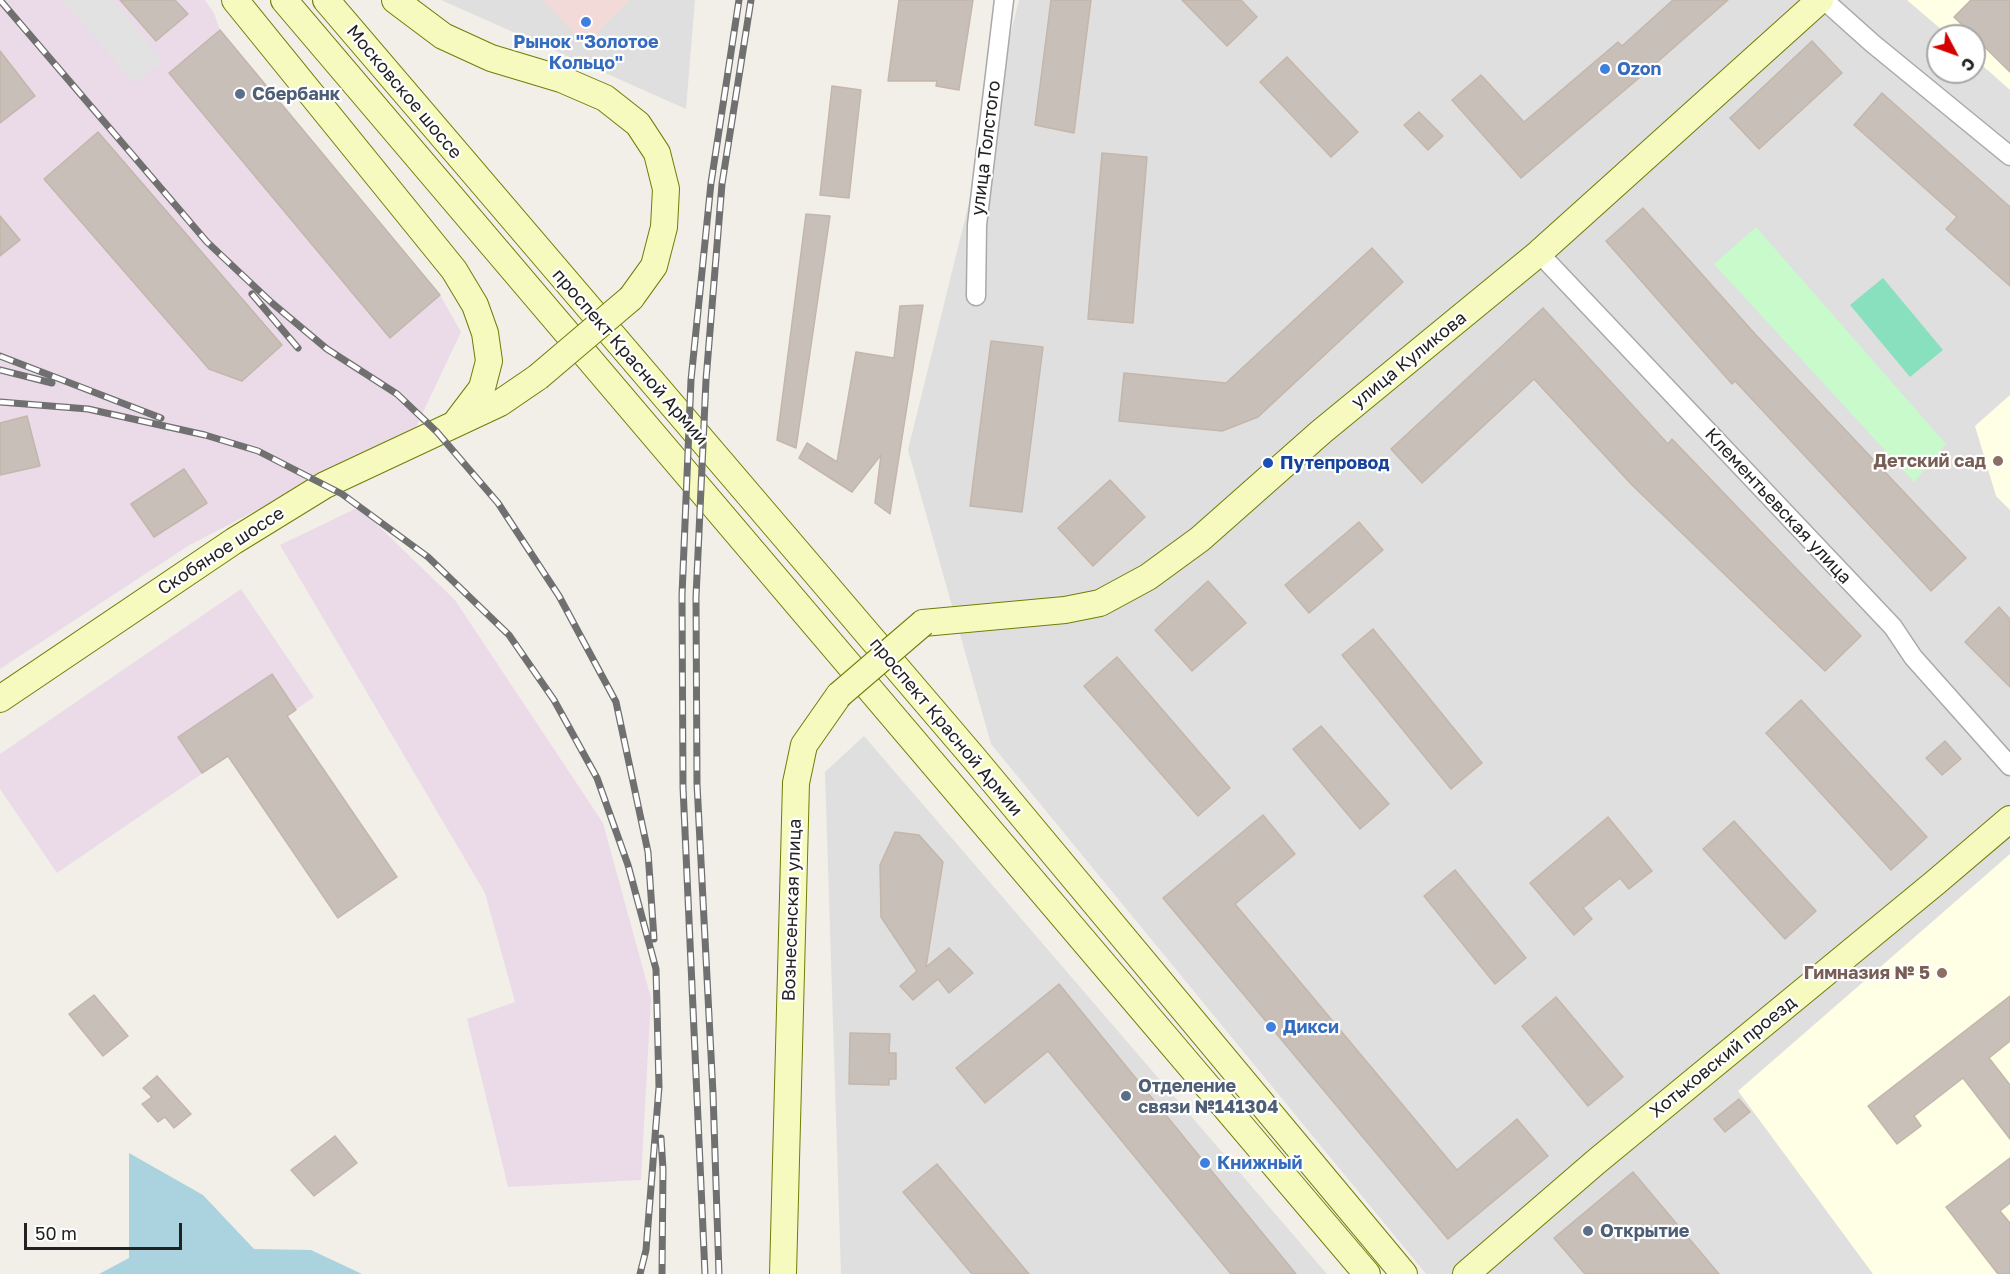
<!DOCTYPE html>
<html>
<head>
<meta charset="utf-8">
<style>
  body { margin:0 }
  #map { position:relative; width:2010px; height:1274px; overflow:hidden; background:#f2efe9; font-family:"Golos Text",sans-serif }
  canvas { display:block }
  .north { position:absolute; left:1926px; top:24px; width:60px; height:60px; box-sizing:border-box; background:#fff; border:2px solid #a7a7a7; border-radius:50%; rotate:131deg; font-size:16px; font-weight:700; line-height:24px; text-align:center; color:#222 }
  .north::after { content:''; display:block; margin:auto; width:21px; height:27px; background:#d40000; clip-path:polygon(50% 0,100% 100%,50% 72%,0 100%) }
  .scale { position:absolute; left:24px; top:1223px; width:158px; height:27px; box-sizing:border-box; border:3px solid #222; border-top:0; padding-left:8px; font-size:18px; line-height:21px; white-space:nowrap; color:#222; -webkit-text-stroke:4px #fff; paint-order:stroke }
</style>
</head>
<body>
<div id="map">
<canvas width="2010" height="1274"></canvas>
<div class="north">С</div>
<div class="scale">50 m</div>
</div>
<script>
const ctx = document.querySelector('canvas').getContext('2d');
ctx.lineJoin = 'round';
function fillPath(path, color) { ctx.fillStyle = color; ctx.fill(path, 'evenodd'); }
const toPath = rows => new Path2D(rows.map(r => 'M' + r).join(''));
function trace(path, color, width, dash) { ctx.strokeStyle = color; ctx.lineWidth = width; ctx.lineCap = dash ? 'butt' : 'round'; ctx.setLineDash(dash || []); ctx.stroke(path); }
function drawText(font, color, halo, rows, align = 'center') {
  ctx.font = font + ' "Golos Text",sans-serif'; ctx.lineWidth = 4.5; ctx.setLineDash([]); ctx.textBaseline = 'middle'; ctx.strokeStyle = halo; ctx.fillStyle = color; for (const [text, x, y, turn = 0] of rows) {
    ctx.save(); ctx.translate(x, y); ctx.rotate((+turn || 0) * Math.PI / 180); ctx.textAlign = isNaN(turn) ? turn : align; if (halo) ctx.strokeText(text, 0, 0); ctx.fillText(text, 0, 0); ctx.restore();
  }
}
const residential = toPath([
  [441,0,695,0,686,109],
  [1019,0,2010,0,2010,1274,1426,1274,991,744,908,450],
  [1938,36,1974,36,1974,72,1938,72],
  [864,736,1302,1245,1327,1274,841,1274,825,772]
]);
const commercial = toPath([
  [543,0,630,0,585,44]
]);
const industrial = toPath([
  [0,0,205,0,214,13,220,30,440,295,461,332,416,427,188,546,0,669],
  [359,507,455,600,603,823,651,998,641,1180,508,1187,467,1019,515,1002,485,893,280,545],
  [241,589,314,697,57,873,0,789,0,754]
]);
const education = toPath([
  [1907,0,2010,0,2010,90,1974,58,1974,36,1949,36],
  [2010,395,2010,510,1996,496,1975,426],
  [2010,854,2010,1274,1873,1274,1738,1091]
]);
const park = toPath([
  [1756,227,1946,444,1914,482,1714,264]
]);
const pitch = toPath([
  [1883,278,1943,350,1910,377,1850,305]
]);
const parking = toPath([
  [62,0,113,0,163,62,134,83]
]);
const water = toPath([
  [129,1153,203,1195,254,1249,311,1250,362,1274,99,1274,129,1258]
]);
const building = toPath([
  [120,0,175,0,188,14,156,41,120,0],
  [899,0,973,0,959,90,936,86,937,81,888,81,899,0],
  [1051,0,1091,0,1074,133,1035,125,1051,0],
  [1182,0,1241,0,1257,17,1227,46,1182,0],
  [1673,0,1728,0,1646,72,1521,178,1452,100,1481,75,1524,122,1618,42,1622,46,1673,0],
  [1971,0,2010,0,2010,72,1954,17,1971,0],
  [220,30,440,295,390,338,169,73,220,30],
  [1812,41,1842,73,1759,149,1730,118,1812,41],
  [0,51,35,96,0,123,0,51],
  [1287,57,1358,132,1331,157,1260,82,1287,57],
  [832,86,861,90,849,198,820,195,832,86],
  [1882,93,2010,207,2010,286,1946,229,1957,217,1854,125,1882,93],
  [1419,112,1443,136,1428,150,1404,125,1419,112],
  [98,132,282,345,242,381,209,369,44,179,98,132],
  [1102,153,1147,157,1133,323,1088,319,1102,153],
  [1643,208,1755,334,1966,558,1931,591,1735,381,1732,384,1606,241,1643,208],
  [806,214,830,216,796,448,777,440,806,214],
  [0,216,20,240,0,256,0,216],
  [1372,248,1403,282,1258,417,1222,431,1119,421,1124,373,1226,383,1372,248],
  [923,305,890,514,875,503,881,455,852,492,799,458,807,443,837,462,856,352,894,358,900,306,923,305],
  [1543,308,1668,444,1672,439,1861,636,1825,671,1632,485,1534,379,1422,483,1391,449,1543,308],
  [991,341,1043,347,1022,512,970,506,991,341],
  [27,416,40,466,0,475,0,423,27,416],
  [184,469,207,503,154,537,131,504,184,469],
  [1110,480,1145,517,1093,566,1058,528,1110,480],
  [1359,522,1383,550,1309,613,1285,585,1359,522],
  [1208,581,1246,623,1192,671,1155,630,1208,581],
  [1999,607,2010,619,2010,687,1965,642,1999,607],
  [1373,629,1482,763,1451,789,1342,655,1373,629],
  [1117,657,1230,788,1198,816,1084,686,1117,657],
  [272,674,296,710,287,716,397,877,338,918,228,756,202,773,178,737,272,674],
  [1801,700,1927,837,1891,870,1766,733,1801,700],
  [1321,726,1389,804,1360,829,1293,749,1321,726],
  [1945,741,1961,759,1942,775,1926,758,1945,741],
  [1263,815,1295,854,1235,904,1457,1170,1517,1119,1548,1156,1448,1239,1163,898,1263,815],
  [1608,817,1652,871,1629,889,1620,878,1583,908,1592,919,1574,935,1530,883,1608,817],
  [1734,821,1816,911,1785,939,1703,849,1734,821],
  [895,832,919,835,943,862,926,967,949,948,973,973,949,993,938,979,913,1000,900,986,917,971,881,917,880,865,895,832],
  [1455,870,1526,958,1495,984,1424,896,1455,870],
  [1059,984,1205,1163,1296,1274,1231,1274,1048,1051,985,1103,956,1068,1059,984],
  [94,995,128,1036,103,1056,69,1014,94,995],
  [2010,996,2010,1041,1989,1058,2010,1085,2010,1139,1963,1078,1914,1116,1921,1126,1897,1144,1868,1106,2010,996],
  [1556,997,1623,1077,1588,1106,1522,1026,1556,997],
  [850,1033,890,1034,889,1053,896,1053,896,1079,889,1079,889,1085,849,1084,850,1033],
  [157,1076,191,1114,174,1128,165,1117,158,1122,142,1104,152,1097,143,1088,157,1076],
  [1739,1099,1750,1112,1725,1132,1714,1119,1739,1099],
  [335,1136,357,1163,314,1196,291,1170,335,1136],
  [2010,1158,2010,1203,2000,1211,2010,1223,2010,1274,1998,1274,1946,1207,2010,1158],
  [937,1164,1029,1274,972,1274,903,1192,937,1164],
  [1633,1172,1719,1274,1585,1274,1554,1238,1633,1172]
]);
const minor = toPath([
  [1824,0,1872,43,2010,156],
  [1539,253,1893,627,1913,657,2010,766],
  [976,296,977,225,1004,0]
]);
const secondary = toPath([
  [235,0,454,270,475,305,485,333,489,361,482,388,457,421],
  [284,0,1367,1274],
  [326,0,973,757,1404,1274],
  [395,0,443,36,491,58,561,79,605,98,638,124,657,153,666,189,664,227,654,266,631,298],
  [923,623,1065,610,1100,603,1148,577,1200,539,1321,432,1539,253,1820,0],
  [0,699,234,541,325,485,500,403,538,377],
  [783,1274,796,783,804,745,839,695],
  [1466,1274,1597,1161,1936,882,2010,819]
]);
const rail = toPath([
  [0,0,207,242,272,303,327,349,397,394,437,432,498,503,559,596,616,702,648,852,654,939],
  [252,294,298,348],
  [0,356,161,418],
  [0,370,52,383],
  [0,402,88,409,205,435,258,451,342,494,428,557,509,635,554,700,597,778,628,865,656,969,659,1087,646,1250,640,1274],
  [661,1138,663,1169,662,1274],
  [705,1274,683,787,682,595,691,380,711,183,739,0],
  [719,1274,713,1093,697,784,696,597,706,380,722,184,751,0]
]);
const secondaryBridge = toPath([
  [538,377,631,298],
  [839,695,923,623]
]);
const markers = [
  [586,22,6,"#3f7fe0"],
  [1605,69,6,"#3f7fe0"],
  [240,94,6,"#5c6f8a"],
  [1998,461,6,"#8d6e63"],
  [1268,463,6,"#1a4fb4"],
  [1942,973,6,"#8d6e63"],
  [1271,1027,6,"#3f7fe0"],
  [1126,1096,6,"#5c6f8a"],
  [1205,1163,6,"#3f7fe0"],
  [1588,1231,6,"#5c6f8a"]
];
const shopNames = [
  ["Рынок \"Золотое",586,42,"center"],
  ["Кольцо\"",586,63,"center"],
  ["Ozon",1617,69],
  ["Дикси",1283,1027],
  ["Книжный",1217,1163]
];
const streetNames = [
  ["Московское шоссе",404,92,50],
  ["улица Толстого",986,148,-83],
  ["проспект Красной Армии",630,357,49],
  ["улица Куликова",1409,360,-39],
  ["Клементьевская улица",1778,506,47],
  ["Скобяное шоссе",221,551,-33],
  ["проспект Красной Армии",946,727,50],
  ["Вознесенская улица",792,910,-88],
  ["Хотьковский проезд",1723,1057,-39]
];
const serviceNames = [
  ["Сбербанк",252,94],
  ["Отделение",1138,1086],
  ["связи №141304",1138,1107],
  ["Открытие",1600,1231]
];
const educationNames = [
  ["Детский сад",1986,461],
  ["Гимназия № 5",1930,973]
];
const transitNames = [
  ["Путепровод",1280,463]
];
fillPath(residential, '#e0dfdf');
fillPath(commercial, '#f2dad9');
fillPath(industrial, '#ebdbe8');
fillPath(education, '#ffffe5');
fillPath(park, '#c8facc');
fillPath(pitch, '#88e0be');
fillPath(parking, '#e2e2e2');
fillPath(water, '#aad3df');
fillPath(building, '#c7bfb8');
trace(building, '#c4b6ab', 1.5);
trace(minor, '#a9a9a9', 21);
trace(secondary, '#707d05', 28);
trace(minor, '#fff', 18);
trace(secondary, '#f7fabf', 26);
trace(rail, '#707070', 7);
trace(rail, '#fff', 4.5, [14]);
trace(secondaryBridge, '#707d05', 28, []);
trace(secondaryBridge, '#f7fabf', 26);
for (const [x, y, r, color] of markers) { const dot = new Path2D(); dot.arc(x, y, r, 0, 2 * Math.PI); ctx.fillStyle = color; ctx.fill(dot); trace(dot, '#fff', 2); }
drawText('bold 18px', '#366cbe', '#fff', shopNames, 'left');
drawText('18px', '#222', '#fff', streetNames);
drawText('bold 18px', '#4e5e75', '#fff', serviceNames, 'left');
drawText('bold 18px', '#785e54', '#fff', educationNames, 'right');
drawText('bold 18px', '#164399', '#fff', transitNames, 'left');
</script>
</body>
</html>
